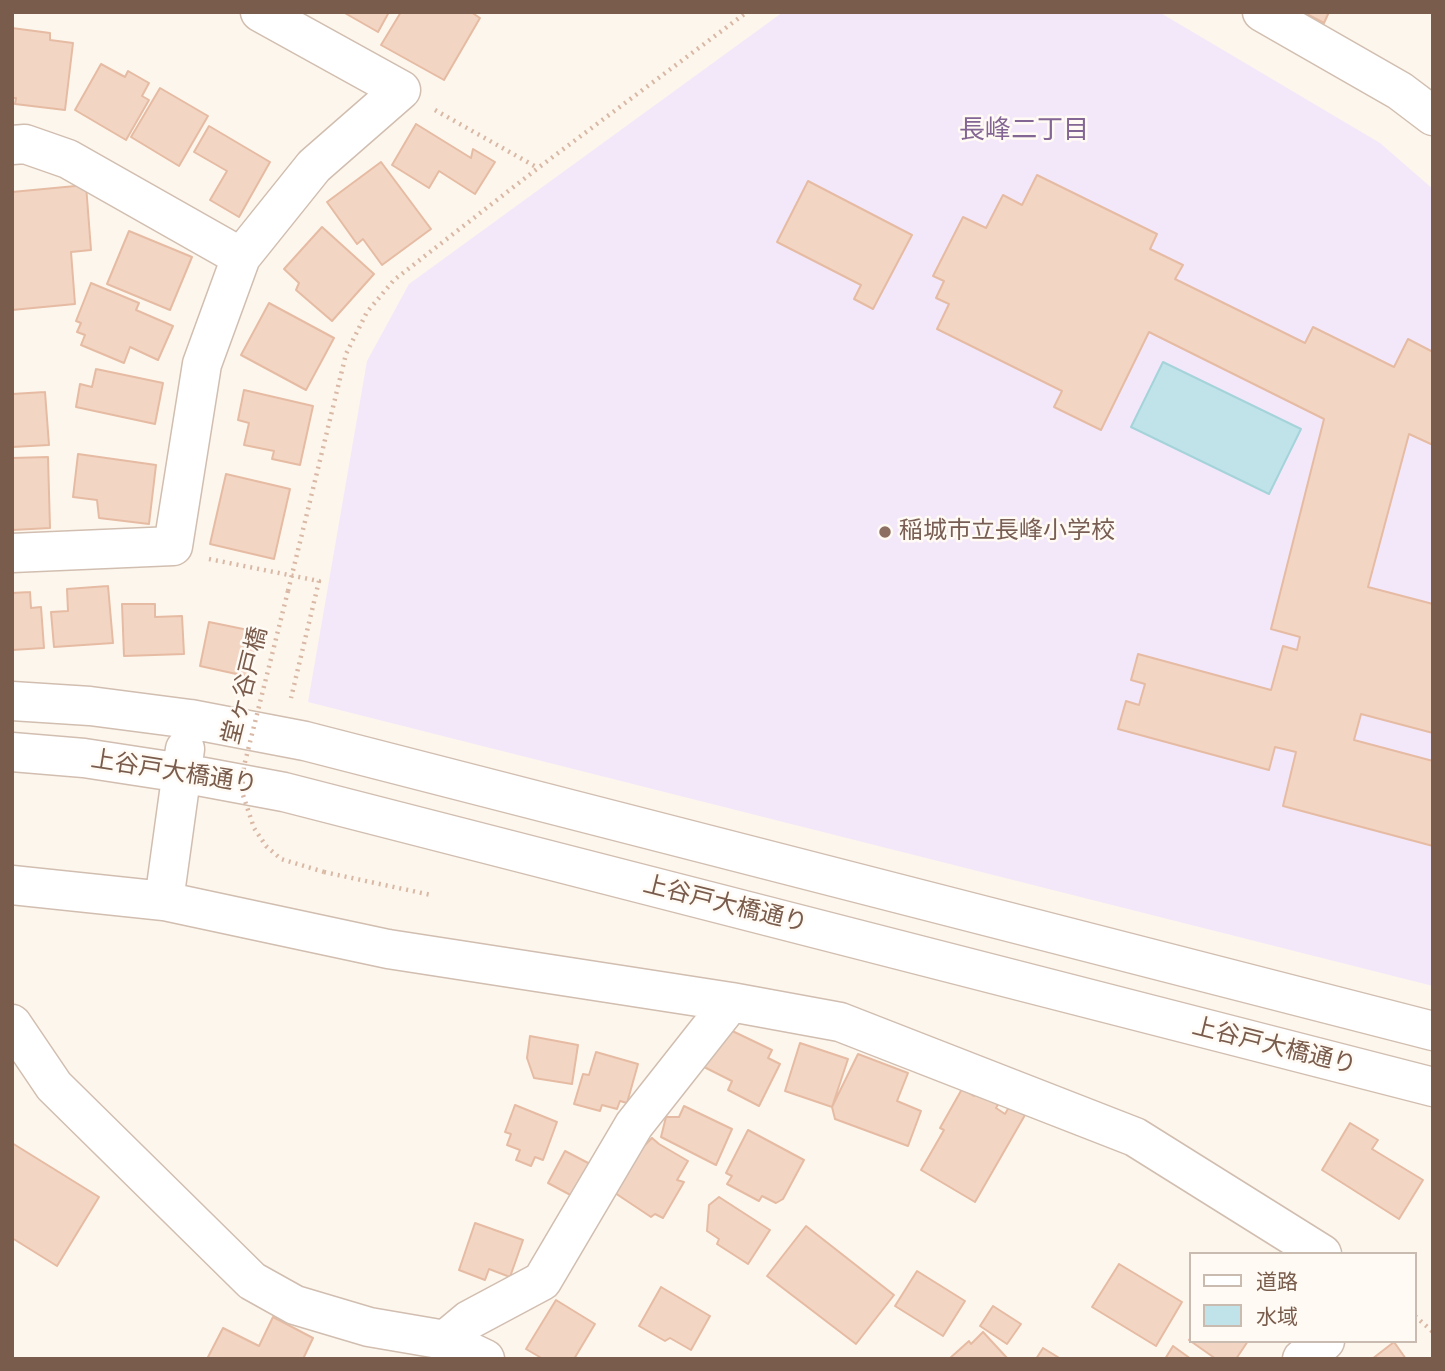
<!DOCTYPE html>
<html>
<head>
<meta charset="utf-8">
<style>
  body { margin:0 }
  #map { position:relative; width:1445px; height:1371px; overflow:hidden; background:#fdf6ec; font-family:"DM Sans","Noto Sans JP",sans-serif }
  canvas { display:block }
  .frame { position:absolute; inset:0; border:14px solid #7a5c4d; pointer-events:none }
  .legend { position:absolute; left:1189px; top:1252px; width:228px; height:91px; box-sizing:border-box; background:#fffaf3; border:2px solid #cabbb1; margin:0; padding:9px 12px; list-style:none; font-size:21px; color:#7a5c4d }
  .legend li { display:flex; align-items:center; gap:14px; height:35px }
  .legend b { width:35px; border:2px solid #cabbb1 }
</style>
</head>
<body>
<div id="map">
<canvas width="1445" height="1371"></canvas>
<div class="frame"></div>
<ul class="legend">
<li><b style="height:9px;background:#fff"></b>道路</li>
<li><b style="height:19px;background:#bfe3e8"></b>水域</li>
</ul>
</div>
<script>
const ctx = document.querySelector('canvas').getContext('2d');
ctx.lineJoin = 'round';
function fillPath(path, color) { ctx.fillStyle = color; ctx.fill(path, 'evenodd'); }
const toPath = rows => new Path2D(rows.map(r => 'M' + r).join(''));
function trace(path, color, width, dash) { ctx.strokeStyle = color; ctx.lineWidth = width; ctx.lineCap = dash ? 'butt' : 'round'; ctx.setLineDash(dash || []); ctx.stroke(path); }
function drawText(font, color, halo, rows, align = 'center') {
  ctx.font = font + ' "DM Sans","Noto Sans JP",sans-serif'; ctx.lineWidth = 5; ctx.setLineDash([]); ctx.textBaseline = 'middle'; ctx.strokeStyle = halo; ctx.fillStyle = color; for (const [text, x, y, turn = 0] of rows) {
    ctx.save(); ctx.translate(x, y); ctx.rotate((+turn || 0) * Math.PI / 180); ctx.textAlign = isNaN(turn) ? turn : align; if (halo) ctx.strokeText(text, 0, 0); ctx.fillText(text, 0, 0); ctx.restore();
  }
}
const education = toPath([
  [783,12,1159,12,1380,143,1433,189,1433,986,308,702,367,361,409,284]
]);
const water = toPath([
  [1163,362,1301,429,1269,494,1131,427,1163,362]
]);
const building = toPath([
  [343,12,389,12,378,32,343,12],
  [401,12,471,12,480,18,444,80,381,45,401,12],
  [1303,12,1329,12,1324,23,1303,12],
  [12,28,50,33,50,40,73,43,65,110,15,104,16,98,12,98,12,28],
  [101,64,125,77,128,71,149,83,142,96,149,100,126,140,75,110,101,64],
  [160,88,208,116,179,166,131,137,160,88],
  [416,124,471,158,473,149,495,162,475,194,439,171,429,188,392,165,416,124],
  [209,126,270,162,239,217,210,200,227,171,194,152,209,126],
  [381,162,431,229,382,265,363,239,357,244,327,202,381,162],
  [1037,175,1157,234,1150,249,1183,265,1175,279,1305,343,1313,327,1394,367,1408,339,1433,352,1433,445,1409,434,1368,587,1433,604,1433,733,1361,714,1354,740,1433,761,1433,846,1283,806,1296,752,1275,747,1269,770,1118,729,1126,701,1139,705,1145,684,1131,680,1138,654,1271,690,1283,646,1297,650,1300,637,1271,629,1324,419,1149,332,1101,430,1054,407,1062,391,937,329,949,304,936,298,944,281,933,276,963,217,986,228,1003,195,1022,205,1037,175],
  [808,181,912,235,873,309,854,299,861,285,777,242,808,181],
  [86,185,91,250,71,252,75,304,12,310,12,192,86,185],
  [322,227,374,274,332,321,296,290,299,283,284,269,322,227],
  [129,231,192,257,170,310,107,284,129,231],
  [91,283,139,303,136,310,173,326,158,360,130,347,124,363,81,345,85,335,77,332,81,323,76,321,91,283],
  [269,303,334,338,306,390,241,355,269,303],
  [96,369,163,383,155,424,76,407,80,384,92,387,96,369],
  [244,390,313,406,300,465,272,459,274,451,244,445,249,423,238,420,244,390],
  [45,392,49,445,12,447,12,394,45,392],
  [78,454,156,465,149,524,99,518,97,500,73,497,78,454],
  [48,457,50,528,12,530,12,458,48,457],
  [226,474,290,489,274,559,210,544,226,474],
  [108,586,113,643,54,647,51,612,68,611,67,589,108,586],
  [30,592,31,608,41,607,44,648,12,650,12,593,30,592],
  [122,604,155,604,155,617,182,616,184,654,124,656,122,604],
  [209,622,258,632,250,677,200,666,209,622],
  [724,1027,772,1050,768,1058,780,1064,759,1106,728,1090,732,1081,704,1067,724,1027],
  [530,1036,578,1045,572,1084,534,1078,527,1058,530,1036],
  [800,1043,848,1059,832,1107,785,1091,800,1043],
  [596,1052,638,1064,627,1103,620,1101,617,1109,602,1105,600,1111,574,1104,583,1074,589,1075,596,1052],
  [858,1054,908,1073,897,1101,921,1111,908,1146,835,1119,832,1107,858,1054],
  [962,1089,974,1096,978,1091,999,1103,996,1108,1005,1114,1009,1107,1025,1115,975,1202,921,1170,944,1130,940,1128,962,1089],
  [515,1105,557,1122,543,1160,535,1157,531,1166,516,1160,520,1150,507,1145,511,1134,505,1132,515,1105],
  [684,1106,732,1129,716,1165,661,1137,666,1117,679,1117,684,1106],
  [1350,1123,1378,1140,1372,1149,1423,1180,1399,1219,1322,1170,1350,1123],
  [748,1130,804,1160,783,1199,776,1203,762,1196,759,1201,727,1184,732,1176,726,1173,748,1130],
  [652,1138,659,1144,688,1161,677,1180,684,1182,663,1218,655,1214,651,1217,612,1191,638,1152,652,1138],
  [12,1143,99,1197,57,1266,12,1238,12,1143],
  [565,1151,594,1166,578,1199,548,1183,565,1151],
  [719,1197,770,1230,748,1264,717,1244,719,1239,707,1231,709,1205,719,1197],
  [475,1223,523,1240,510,1277,489,1269,485,1280,459,1270,475,1223],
  [806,1226,894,1295,856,1344,767,1276,806,1226],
  [1119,1264,1182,1302,1156,1346,1092,1307,1119,1264],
  [917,1271,965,1301,943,1336,895,1306,917,1271],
  [661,1287,710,1316,691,1350,670,1338,665,1341,639,1326,661,1287],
  [556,1300,595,1324,574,1359,543,1359,526,1349,556,1300],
  [993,1306,1021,1324,1007,1344,980,1326,993,1306],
  [273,1317,313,1338,303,1359,207,1359,223,1328,259,1346,273,1317],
  [983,1332,1008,1359,949,1359,969,1341,971,1344,983,1332],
  [1191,1337,1191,1341,1248,1341,1236,1359,1216,1359,1189,1340,1191,1337],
  [1394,1342,1406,1359,1372,1359,1394,1342],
  [1173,1346,1191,1359,1165,1359,1173,1346],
  [1043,1348,1061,1359,1036,1359,1043,1348]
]);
const path = toPath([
  [435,110,538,168],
  [209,559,319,581,291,698],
  [288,591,346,354,367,312,394,280,538,168,747,12],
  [324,872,431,895],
  [1415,1316,1433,1332]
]);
const minor = toPath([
  [1262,12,1400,91,1433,116],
  [12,145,25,144,68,159,241,257,314,166,401,90,260,12],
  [12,553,173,546,202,364,241,257],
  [12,701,90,706,190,719,305,741,1433,1031],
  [185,749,164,901,388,949,731,1002,840,1022,1135,1137,1322,1254],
  [12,752,84,758,182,773,284,792,1433,1087],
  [12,885,164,901],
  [12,1024,54,1086,252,1281,295,1305,369,1327,445,1340,485,1359],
  [445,1340,469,1320,542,1281,634,1125,731,1002],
  [1302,1359,1325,1341]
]);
const pathBridge = toPath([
  [288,591,244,766,242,792,254,828,266,846,281,859,324,872]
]);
const markers = [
  [885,532,7,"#8d6e63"]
];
const educationNames = [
  ["稲城市立長峰小学校",899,532]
];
const streetNames = [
  ["堂ヶ谷戸橋",246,686,-76],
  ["上谷戸大橋通り",174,773,9],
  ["上谷戸大橋通り",725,905,14],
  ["上谷戸大橋通り",1274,1047,14]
];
const neighbourhoodNames = [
  ["長峰二丁目",1024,131]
];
fillPath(education, '#f3e8fa');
fillPath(water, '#bfe3e8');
trace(water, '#a5d3da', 2);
fillPath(building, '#f3d5c3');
trace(building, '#e6bba3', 2);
trace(minor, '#d1beb0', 41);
trace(path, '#d9b8a5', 4.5, [2, 5]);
trace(minor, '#fff', 38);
trace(pathBridge, '#d9b8a5', 4.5, [2, 5]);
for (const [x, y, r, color] of markers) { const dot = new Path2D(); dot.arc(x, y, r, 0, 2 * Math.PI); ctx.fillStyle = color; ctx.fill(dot); trace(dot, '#fffaf3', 2.5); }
drawText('24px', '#785e54', '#fffaf3', educationNames, 'left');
drawText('24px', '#7a5c4d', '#fffaf3', streetNames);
drawText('26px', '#846695', '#fffaf3', neighbourhoodNames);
</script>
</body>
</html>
